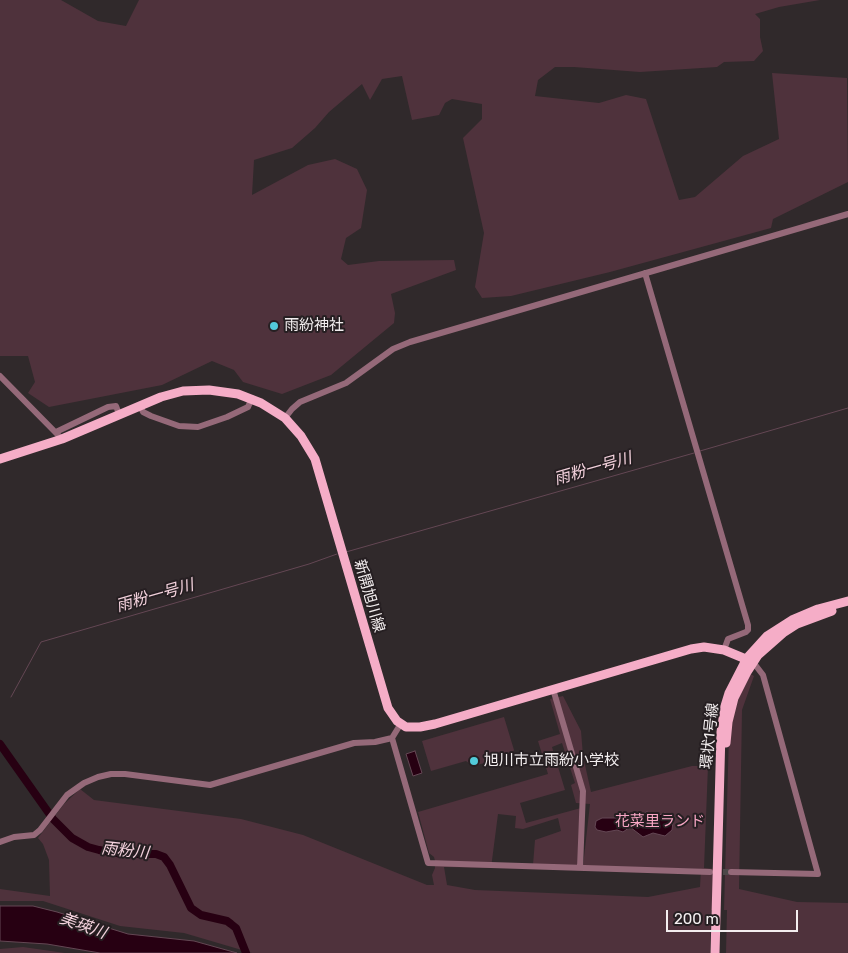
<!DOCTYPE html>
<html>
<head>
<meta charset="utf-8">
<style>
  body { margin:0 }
  #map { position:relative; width:848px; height:953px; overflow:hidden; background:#30292b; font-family:Rubik,sans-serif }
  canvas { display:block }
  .scale { position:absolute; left:666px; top:910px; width:132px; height:22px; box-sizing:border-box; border:2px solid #f3eeef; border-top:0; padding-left:6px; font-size:15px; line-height:18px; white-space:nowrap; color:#f3eeef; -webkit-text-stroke:4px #261f22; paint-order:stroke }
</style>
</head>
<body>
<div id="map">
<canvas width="848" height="953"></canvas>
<div class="scale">200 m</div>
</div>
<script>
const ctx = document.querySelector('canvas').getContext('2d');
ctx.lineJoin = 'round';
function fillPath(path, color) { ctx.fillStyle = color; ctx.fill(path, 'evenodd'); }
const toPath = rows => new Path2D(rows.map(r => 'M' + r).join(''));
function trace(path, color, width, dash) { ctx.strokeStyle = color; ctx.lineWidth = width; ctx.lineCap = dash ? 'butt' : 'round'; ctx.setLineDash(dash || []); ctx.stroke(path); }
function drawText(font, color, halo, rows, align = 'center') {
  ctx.font = font + ' Rubik,"Noto Sans JP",sans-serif'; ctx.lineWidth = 4; ctx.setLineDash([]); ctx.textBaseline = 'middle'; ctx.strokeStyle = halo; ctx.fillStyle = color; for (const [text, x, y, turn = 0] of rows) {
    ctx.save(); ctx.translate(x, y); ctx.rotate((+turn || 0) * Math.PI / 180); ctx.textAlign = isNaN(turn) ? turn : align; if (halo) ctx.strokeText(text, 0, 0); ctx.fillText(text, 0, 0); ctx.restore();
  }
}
const green = toPath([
  [0,0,61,0,98,21,126,26,139,0,820,0,779,7,755,14,760,19,760,37,763,51,754,61,724,62,717,67,640,72,574,67,555,67,538,80,535,96,599,103,626,95,646,99,679,200,695,197,743,156,779,139,772,73,847,78,848,182,773,219,771,228,610,272,511,296,482,298,475,287,484,233,463,138,482,119,482,104,452,99,445,103,439,115,412,120,402,76,382,79,370,100,362,84,329,112,315,128,292,148,254,160,252,195,308,165,335,159,357,169,367,190,361,228,346,238,341,259,348,265,379,261,454,260,456,270,391,294,395,313,394,323,331,375,282,394,243,382,234,370,212,361,162,385,49,407,28,393,35,382,28,356,0,356],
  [749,673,754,676,742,710,739,889,797,902,848,903,848,953,726,953,727,910,724,910,729,734,733,712],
  [563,696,581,731,583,756,591,792,692,766,708,766,704,868,715,869,714,910,711,910,710,953,252,953,184,933,120,926,43,901,0,901,0,889,50,896,49,860,43,844,38,838,64,804,80,789,94,800,241,819,303,835,427,885,434,885,432,875,435,868,435,861,434,857,429,853,418,812,548,774,538,741,560,734,550,699],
  [562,743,575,783,571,785,576,803,590,804,583,866,701,869,700,887,648,897,475,890,447,885,444,867,491,868,498,814,516,816,515,828,523,829,558,818,561,831,535,840,533,865,576,866,578,864,581,808,526,823,520,803,565,790,552,747],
  [504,717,514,750,511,756,473,766,466,761,431,771,422,741],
  [23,947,65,953,0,953,0,949]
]);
const water = toPath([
  [415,751,422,773,413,776,406,754,415,751],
  [647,812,656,816,665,813,669,815,673,822,672,830,665,836,653,833,643,837,630,827,623,832,617,830,606,832,597,830,595,827,596,821,602,818,620,818,625,822,632,820,637,815,647,812],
  [0,906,33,906,57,912,128,934,194,941,237,953,100,953,47,944,0,941,0,906]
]);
const stream = toPath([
  [700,451,848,408],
  [346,552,694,453],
  [11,697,41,642,309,564,337,554]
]);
const river = toPath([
  [0,744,53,819,72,838,88,847,99,850,123,854,156,854,164,857,170,865,191,908,201,915,227,921,231,924,236,928,246,953]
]);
const minorTunnel = toPath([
  [714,872,731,872]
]);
const minor = toPath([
  [645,273,748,625,748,630,746,632,728,639,724,650],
  [0,376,62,439],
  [140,406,143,412,151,416,179,426,198,427,227,417,248,407,252,398],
  [285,418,292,409,300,402,346,383,393,349,410,342,848,214],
  [56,432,108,407,116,406,119,414],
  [553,689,583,791,580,868],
  [392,738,428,863,710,872],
  [0,842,14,837,34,835,40,830,67,795,84,783,98,777,111,774,125,774,210,785,354,743,375,742,392,738,400,725],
  [731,872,818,874,763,675,753,662]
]);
const major = toPath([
  [0,459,62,439,161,397,183,391,209,390,238,394,261,403,285,418,301,436,315,459,388,708,397,721,406,727,420,727,435,724,691,649,704,647,724,650,753,662],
  [726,743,728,722,734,698,747,672,758,655,783,633,797,624,832,611],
  [715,953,721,732,725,706,729,693,747,658,767,636,792,620,818,609,848,601]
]);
const markers = [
  [274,326,5,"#52cbda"],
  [474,761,5,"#52cbda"]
];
const poiNames = [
  ["雨紛神社",284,326],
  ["旭川市立雨紛小学校",484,761]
];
const streetNames = [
  ["新開旭川線",369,596,74],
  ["環状1号線",710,736,-84]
];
const parkNames = [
  ["花菜里ランド",660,822]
];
const waterNames = [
  ["雨粉一号川",593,469,-16],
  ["雨粉一号川",155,596,-16],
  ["雨粉川",125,851,6],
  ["美瑛川",83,926,20]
];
fillPath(green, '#4f323c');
fillPath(water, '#270012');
trace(water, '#644754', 1);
trace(stream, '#644754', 1);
trace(river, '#270012', 8);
trace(minorTunnel, '#4d4748', 6, [6, 3]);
trace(minor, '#956979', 6);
trace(major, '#f5adc7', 9);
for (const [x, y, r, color] of markers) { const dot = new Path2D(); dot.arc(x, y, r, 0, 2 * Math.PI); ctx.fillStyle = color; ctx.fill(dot); trace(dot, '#261f22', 2); }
drawText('15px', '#f3eeef', '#261f22', poiNames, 'left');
drawText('15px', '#f3eeef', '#261f22', streetNames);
drawText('15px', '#f9a7c5', '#261f22', parkNames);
drawText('italic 16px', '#f5d3de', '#261f22', waterNames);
</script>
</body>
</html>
